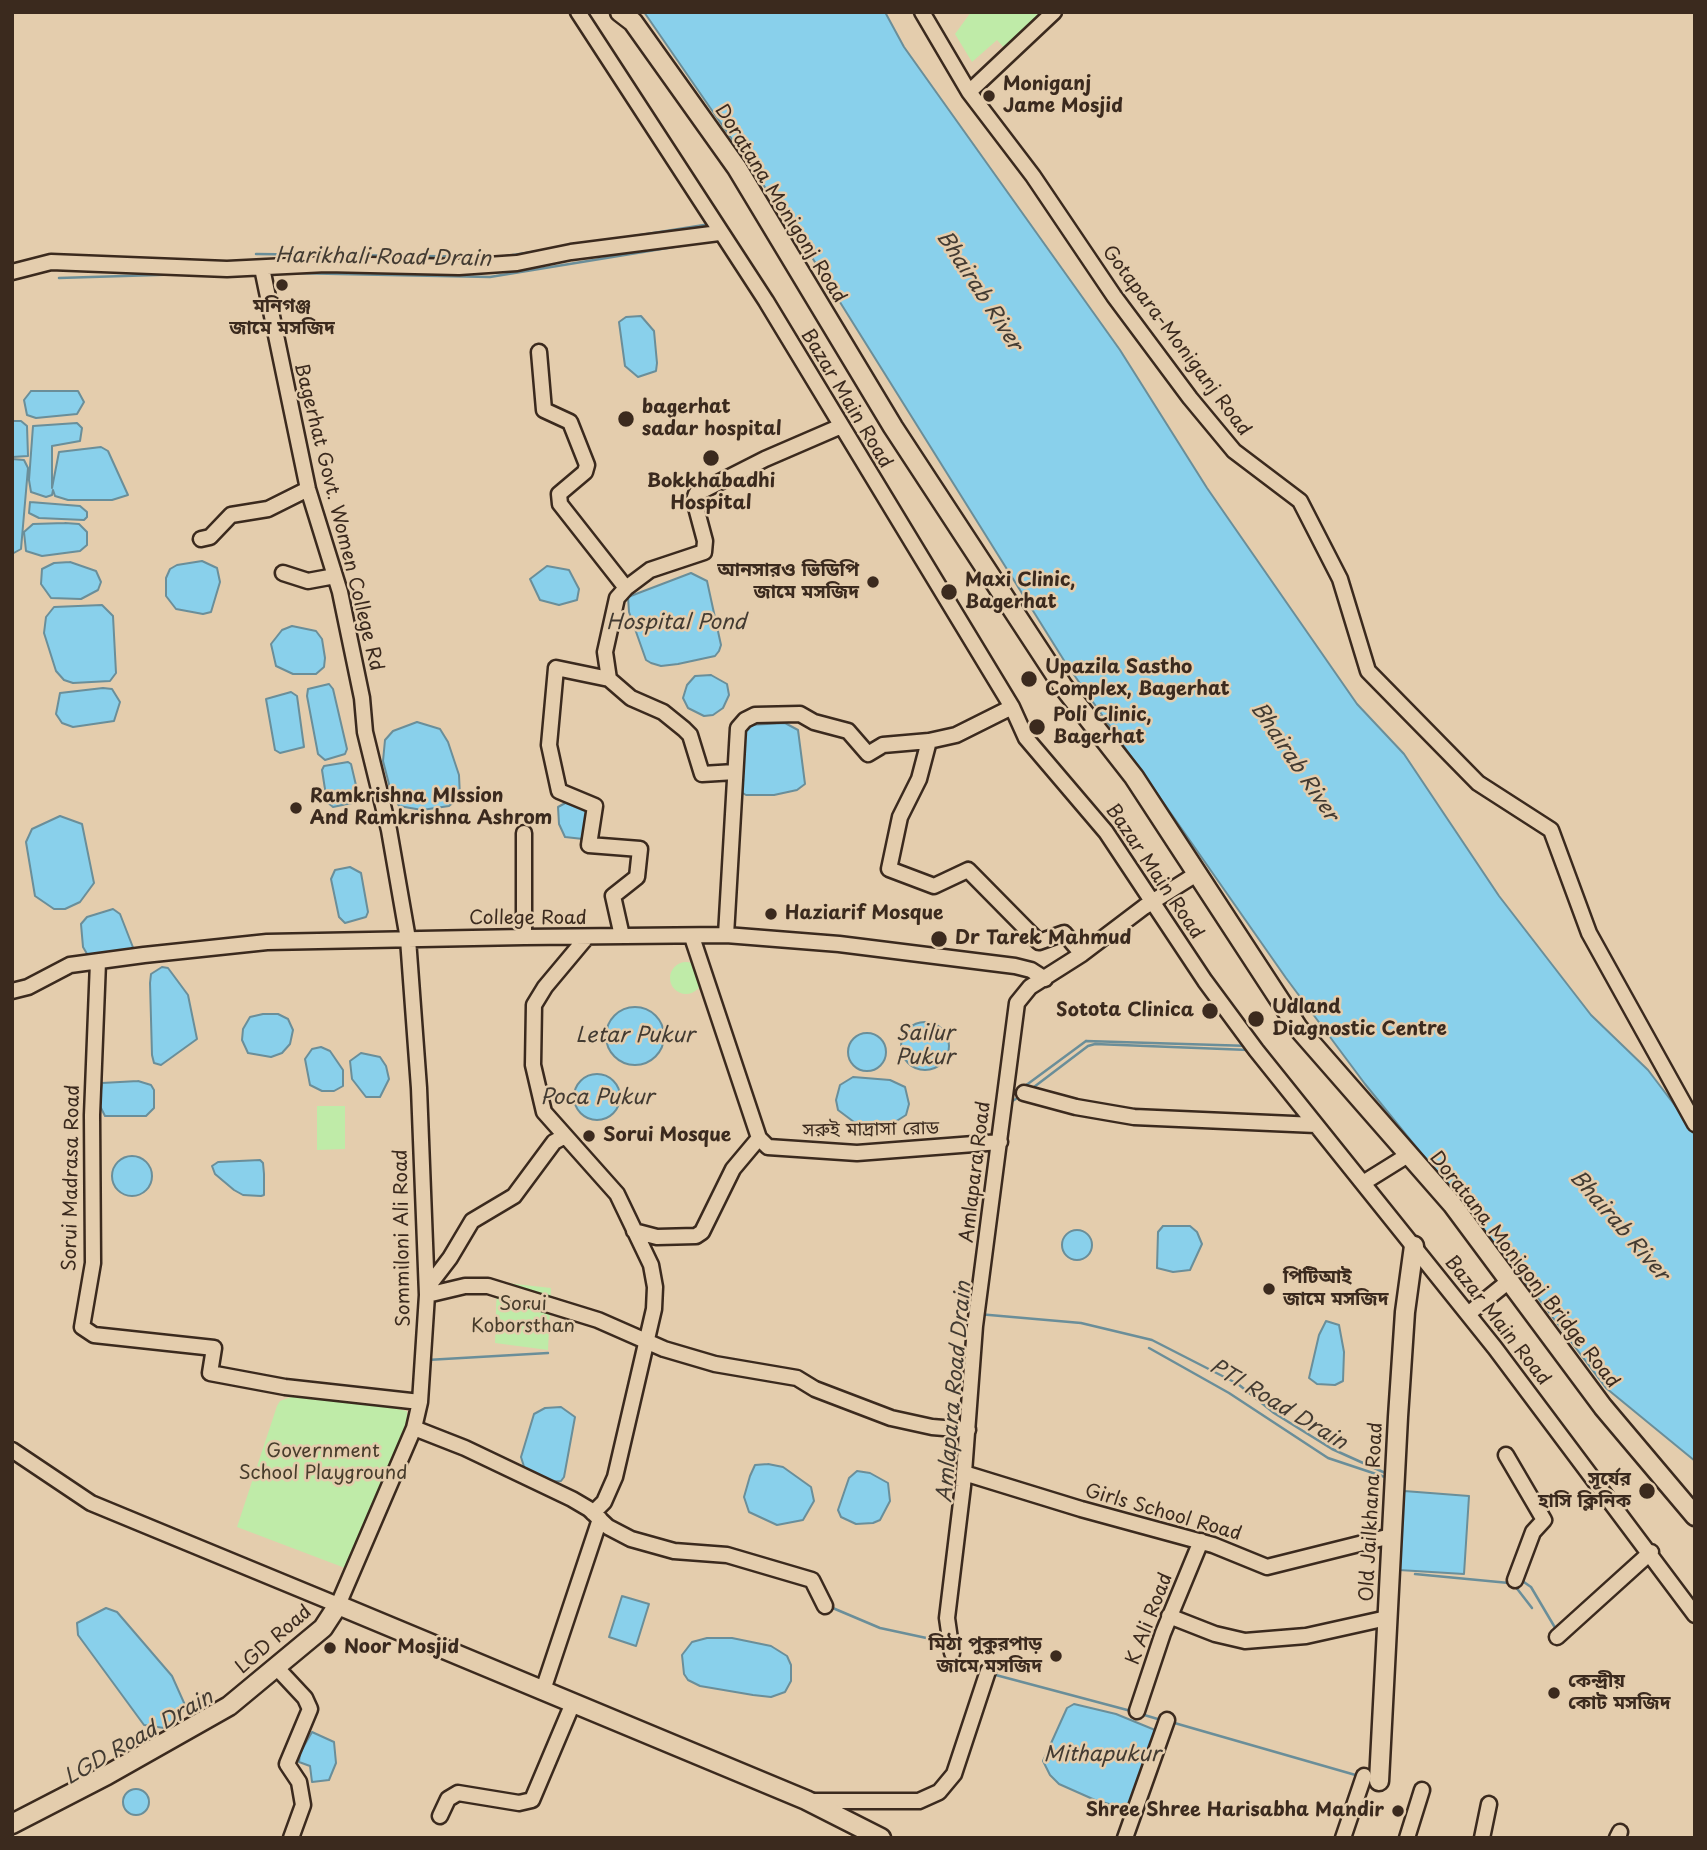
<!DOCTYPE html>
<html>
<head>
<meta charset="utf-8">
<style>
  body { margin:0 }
  #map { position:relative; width:1707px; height:1850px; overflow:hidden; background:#e4cdad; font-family:"Playpen Sans",sans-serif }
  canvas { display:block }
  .frame { position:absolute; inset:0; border:14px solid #3b2a1e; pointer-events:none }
</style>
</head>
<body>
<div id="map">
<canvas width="1707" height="1850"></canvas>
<div class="frame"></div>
</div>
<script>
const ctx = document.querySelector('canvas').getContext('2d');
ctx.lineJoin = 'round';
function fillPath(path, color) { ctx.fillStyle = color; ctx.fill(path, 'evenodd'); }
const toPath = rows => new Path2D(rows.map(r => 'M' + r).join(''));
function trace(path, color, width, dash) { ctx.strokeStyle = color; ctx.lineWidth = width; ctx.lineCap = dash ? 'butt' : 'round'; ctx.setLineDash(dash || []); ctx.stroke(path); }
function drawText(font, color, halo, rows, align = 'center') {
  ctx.font = font + ' "Playpen Sans","Noto Sans Bengali",sans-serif'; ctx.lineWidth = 5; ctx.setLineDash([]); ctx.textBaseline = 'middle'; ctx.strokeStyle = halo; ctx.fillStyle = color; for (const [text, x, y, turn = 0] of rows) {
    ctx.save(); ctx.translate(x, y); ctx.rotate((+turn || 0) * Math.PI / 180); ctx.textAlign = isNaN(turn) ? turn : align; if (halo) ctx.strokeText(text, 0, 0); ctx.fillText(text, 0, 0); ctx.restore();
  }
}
const green = toPath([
  [971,12,1043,12,1007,51,997,40,972,62,955,34],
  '670 978a16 16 0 1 1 32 0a16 16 0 1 1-32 0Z',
  [317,1106,345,1106,345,1149,317,1150],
  [497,1282,551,1288,548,1350,495,1343],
  [294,1396,375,1404,407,1411,408,1425,345,1568,237,1527,277,1406,280,1401]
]);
const water = toPath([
  [644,12,885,12,904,47,1120,350,1207,488,1357,704,1404,754,1499,896,1591,1015,1648,1070,1695,1132,1695,1461,1606,1388,1532,1290,1365,1084,1286,978,1065,662,798,235,644,12],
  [641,316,654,331,657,363,656,371,638,377,625,366,619,322,626,317,641,316],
  [31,391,78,391,84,402,77,414,36,418,27,415,24,400,31,391],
  [12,421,21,421,27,426,28,456,12,457,12,421],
  [77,423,82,428,80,441,52,446,52,488,59,452,101,447,108,451,128,495,112,500,68,500,55,496,53,490,52,495,46,497,31,492,29,480,33,426,77,423],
  [12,459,24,460,28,468,21,549,12,554,12,459],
  [30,502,80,506,87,512,87,517,84,520,39,518,29,513,30,502],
  [65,523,79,524,87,532,87,545,80,551,42,556,26,551,24,532,33,524,65,523],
  [202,561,217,568,220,582,211,612,203,614,176,609,166,596,166,578,170,569,177,565,202,561],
  [70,562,96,571,101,582,98,590,81,599,51,598,41,584,42,569,54,563,70,562],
  [547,566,569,570,579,589,577,600,559,605,540,600,530,579,547,566],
  [691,573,707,581,721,645,719,651,715,656,678,664,661,666,651,663,646,660,629,612,628,597,691,573],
  [102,605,113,616,116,673,110,681,73,683,64,680,56,671,44,633,46,617,54,607,102,605],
  [292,626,316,631,322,639,325,658,324,667,316,674,293,674,276,666,271,644,282,630,292,626],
  [711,675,727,684,729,695,723,708,713,715,704,716,688,708,683,698,687,685,695,676,711,675],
  [329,684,333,689,347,749,345,754,325,760,318,754,307,696,308,689,329,684],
  [103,688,112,689,120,702,114,721,73,727,62,723,56,714,60,693,103,688],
  [291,692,297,696,304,747,280,753,275,750,266,699,291,692],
  [417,722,440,729,448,742,459,775,460,797,449,806,422,810,399,806,390,788,383,761,385,740,393,731,417,722],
  [785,723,798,730,805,784,797,790,774,795,746,795,741,792,744,729,749,725,785,723],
  [348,762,351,764,359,798,357,802,333,807,327,802,322,770,324,766,348,762],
  [569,801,583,807,587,812,589,821,583,839,565,837,559,824,558,807,569,801],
  [60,816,82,824,94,883,80,902,65,909,54,909,35,896,26,842,32,829,60,816],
  [350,867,361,873,368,912,366,917,345,923,339,917,331,879,335,870,350,867],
  [113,909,120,914,134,950,90,959,83,947,81,924,87,917,113,909],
  [162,967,168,968,188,995,197,1039,161,1065,154,1063,152,1055,150,983,151,974,162,967],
  '606 1036a29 29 0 1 1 58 0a29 29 0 1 1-58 0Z',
  [263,1014,278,1014,288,1019,293,1030,290,1044,282,1053,271,1057,248,1053,242,1040,243,1029,250,1017,263,1014],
  '901 1046a24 24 0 1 1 48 0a24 24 0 1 1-48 0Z',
  '848 1052a19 19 0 1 1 38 0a19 19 0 1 1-38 0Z',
  [321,1047,330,1051,343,1070,343,1086,334,1091,322,1091,310,1085,305,1059,312,1049,321,1047],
  [361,1053,380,1057,386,1066,389,1079,380,1097,366,1097,352,1079,350,1061,361,1053],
  '574 1097a23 23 0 1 1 46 0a23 23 0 1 1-46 0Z',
  [853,1077,890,1080,905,1087,909,1104,906,1115,895,1122,854,1122,838,1110,836,1100,840,1085,853,1077],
  [138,1081,151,1085,154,1090,154,1108,146,1116,105,1116,99,1104,102,1083,138,1081],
  '112 1176a20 20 0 1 1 40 0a20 20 0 1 1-40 0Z',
  [260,1160,263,1163,264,1174,264,1195,261,1196,243,1195,234,1190,215,1174,212,1166,218,1162,260,1160],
  [1163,1226,1190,1226,1197,1232,1202,1244,1190,1270,1173,1272,1157,1268,1158,1232,1163,1226],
  '1062 1245a15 15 0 1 1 30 0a15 15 0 1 1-30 0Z',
  [1326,1321,1339,1325,1344,1352,1343,1381,1335,1385,1317,1384,1309,1378,1319,1335,1326,1321],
  [561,1407,575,1417,564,1477,561,1481,543,1482,526,1473,521,1457,534,1414,545,1408,561,1407],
  [768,1464,783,1467,811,1487,814,1501,803,1520,777,1525,749,1512,744,1497,750,1476,755,1465,768,1464],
  [857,1471,870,1473,888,1483,890,1501,880,1520,873,1523,856,1524,841,1517,838,1510,849,1478,857,1471],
  [1404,1491,1469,1496,1464,1574,1399,1570,1404,1491],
  [622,1596,649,1604,636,1646,609,1637,622,1596],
  [106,1608,117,1612,172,1676,185,1705,178,1723,164,1728,144,1725,78,1635,77,1623,106,1608],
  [707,1638,732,1638,771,1646,787,1656,791,1665,791,1681,785,1692,771,1697,753,1695,700,1686,688,1680,684,1674,682,1655,692,1642,707,1638],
  [1074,1704,1116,1714,1155,1730,1132,1803,1123,1808,1095,1800,1059,1784,1050,1775,1043,1761,1067,1708,1074,1704],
  [312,1732,334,1742,336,1763,329,1780,312,1782,310,1766,299,1762,300,1753,312,1732],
  '123 1802a13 13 0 1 1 26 0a13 13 0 1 1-26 0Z'
]);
const stream = toPath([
  [603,241,704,225],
  [256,254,500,257,552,249],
  [290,273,490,277,704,242],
  [59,278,189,274],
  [1086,1041,1250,1046,1412,1247,1402,1328,1392,1476,1332,1449,1274,1413,1238,1384,1152,1340,1081,1323,978,1314,1006,1100,1086,1041],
  [1030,1090,1088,1046,1095,1044,1249,1050],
  [1009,1103,1021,1096],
  [1149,1348,1229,1393,1328,1458,1388,1478],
  [427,1360,548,1353],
  [1415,1574,1509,1583],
  [1521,1580,1531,1587,1557,1631],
  [1515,1586,1532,1608],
  [828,1606,880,1628,945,1642],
  [992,1674,1131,1711],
  [1141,1714,1161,1720],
  [1171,1722,1359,1776]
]);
const minor = toPath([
  [578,12,766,301,1012,707,1026,738,1106,832,1205,981,1256,1050,1495,1348,1695,1615],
  [922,12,969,92,1033,176,1114,296,1190,398,1234,451,1300,501,1340,579,1368,671,1478,783,1551,830,1589,933,1695,1124],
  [969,92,1054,12],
  [12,272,51,262,227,269,326,264,459,267,517,263,571,252,719,233],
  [539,352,544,410,570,422,587,465,585,472,559,494,560,504,626,588,650,570,704,552,705,541,694,500,696,494,765,459,839,427],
  [201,539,210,537,231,515,268,509,308,489],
  [283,573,308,581,335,576],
  [626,588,617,598,605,652,609,679,631,698,663,712,684,729,690,735,702,774,735,772],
  [609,679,556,668,549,745,559,791,595,806,589,845,640,849,637,877,613,896,622,936],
  [929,741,919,779,900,817,889,869,934,886,968,870,1039,942,1064,933,1082,954],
  [524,833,524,937],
  [726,935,738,728,745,720,755,715,800,714,814,722,848,731,868,754,883,745,929,741,956,735,1012,707],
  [692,937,759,1138,768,1147,857,1153,1000,1142],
  [586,938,545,987,534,1005,533,1065,544,1112,617,1194,651,1265,655,1287,654,1309,615,1477,604,1502,593,1513],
  [98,962,92,1115,93,1263,82,1327,94,1335,214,1348,210,1373,285,1387,420,1402],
  [12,991,28,987,70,965,144,955,267,942,524,937,726,935,839,944,1015,966,1031,970,1045,979],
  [1024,1093,1076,1107,1134,1117,1316,1125],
  [1363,1183,1408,1155],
  [634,1231,657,1237,696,1236,702,1232,733,1169,759,1138],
  [427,1288,450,1258,472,1221,514,1196,554,1142,565,1136],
  [427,1295,465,1286,488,1286,598,1320,664,1349,715,1364,797,1378,815,1389,891,1418,932,1427,968,1430],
  [1468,1314,1509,1281],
  [414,1428,465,1448,572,1499,589,1509,608,1527,631,1539,674,1551,727,1555,812,1580,825,1606],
  [12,1450,91,1503,338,1605,414,1428,420,1402,427,1295,419,1088,408,939,389,830,365,732,362,698,340,592,308,489,262,268],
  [1506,1455,1544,1520,1533,1532,1515,1580],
  [964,1473,1081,1509,1213,1545,1267,1567,1391,1536],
  [1169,1616,1215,1634,1245,1641,1306,1636,1387,1618],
  [1557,1637,1651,1552],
  [952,1653,947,1618,963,1486,975,1326,1017,1003,1030,987,1082,954,1144,907,1198,873],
  [277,1668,305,1698,310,1709,287,1764,299,1782,303,1805,291,1838],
  [543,1690,600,1519],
  [1137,1711,1163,1633,1201,1541],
  [811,1801,919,1801,939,1792,954,1774,988,1671],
  [440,1816,448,1799,458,1793,519,1803,532,1800,573,1703],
  [1125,1838,1167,1720],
  [1343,1838,1364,1776],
  [1407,1838,1422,1790],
  [1482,1838,1489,1804],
  [1617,1838,1620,1832]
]);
const major = toPath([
  [620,12,633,22,737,168,893,427,1062,685,1134,777,1298,1028,1452,1204,1603,1407,1695,1516],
  [1379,1781,1398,1417,1405,1312,1414,1246],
  [12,1824,107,1775,229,1706,323,1628,338,1605,806,1800,881,1838]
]);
const markers = [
  [989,96,7,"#3b2a1e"],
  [282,285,7,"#3b2a1e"],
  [626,419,9,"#3b2a1e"],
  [711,458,9,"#3b2a1e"],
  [873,582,7,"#3b2a1e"],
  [949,592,9,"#3b2a1e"],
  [1029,679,9,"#3b2a1e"],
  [1037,727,9,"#3b2a1e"],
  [296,808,7,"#3b2a1e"],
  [771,914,7,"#3b2a1e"],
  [939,939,9,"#3b2a1e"],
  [1210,1011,9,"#3b2a1e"],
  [1256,1019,9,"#3b2a1e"],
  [589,1136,7,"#3b2a1e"],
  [1269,1289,7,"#3b2a1e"],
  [1647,1491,9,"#3b2a1e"],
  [330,1648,7,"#3b2a1e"],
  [1056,1656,7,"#3b2a1e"],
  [1554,1693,7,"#3b2a1e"],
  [1398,1811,7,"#3b2a1e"]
];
const poiNames = [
  ["Moniganj",1003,85],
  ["Jame Mosjid",1003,107],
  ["মনিগঞ্জ",282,307,"center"],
  ["জামে মসজিদ",282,329,"center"],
  ["bagerhat",642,408],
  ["sadar hospital",642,430],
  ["Bokkhabadhi",711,482,"center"],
  ["Hospital",711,504,"center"],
  ["আনসারও ভিডিপি",859,571,"right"],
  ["জামে মসজিদ",859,593,"right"],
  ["Maxi Clinic,",965,581],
  ["Bagerhat",965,603],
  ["Upazila Sastho",1045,668],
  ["Complex, Bagerhat",1045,690],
  ["Poli Clinic,",1053,716],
  ["Bagerhat",1053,738],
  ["Ramkrishna MIssion",310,797],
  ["And Ramkrishna Ashrom",310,819],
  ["Haziarif Mosque",785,914],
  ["Dr Tarek Mahmud",955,939],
  ["Udland",1272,1008],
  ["Diagnostic Centre",1272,1030],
  ["Sotota Clinica",1194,1011,"right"],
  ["Sorui Mosque",603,1136],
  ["পিটিআই",1283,1278],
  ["জামে মসজিদ",1283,1300],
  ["সূর্যের",1631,1480,"right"],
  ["হাসি ক্লিনিক",1631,1502,"right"],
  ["মিঠা পুকুরপাড়",1042,1645,"right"],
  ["জামে মসজিদ",1042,1667,"right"],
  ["Noor Mosjid",344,1648],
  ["কেন্দ্রীয়",1568,1682],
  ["কোট মসজিদ",1568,1704],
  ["Shree Shree Harisabha Mandir",1384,1811,"right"]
];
const streetNames = [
  ["Doratana Monigonj Road",780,204,58],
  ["Gotapara-Moniganj Road",1176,341,53],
  ["Bazar Main Road",846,399,59],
  ["Bagerhat Govt. Women College Rd",338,517,76],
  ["Bazar Main Road",1154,872,56],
  ["College Road",528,919],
  ["সরুই মাদ্রাসা রোড",871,1130,-1],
  ["Amlapara Road",976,1172,-83],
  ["Sorui Madrasa Road",72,1178,-89],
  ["Sommiloni Ali Road",403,1238,-91],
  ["Doratana Monigonj Bridge Road",1524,1270,52],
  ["Bazar Main Road",1497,1321,52],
  ["Old Jailkhana Road",1372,1512,-87],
  ["Girls School Road",1163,1513,16],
  ["K Ali Road",1150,1619,-69],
  ["LGD Road",274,1640,-41]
];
const parkNames = [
  ["Sorui",523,1305],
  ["Koborsthan",523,1327],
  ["Government",323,1452],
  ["School Playground",323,1474]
];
const waterNames = [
  ["Harikhali Road Drain",383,258,1],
  ["Bhairab River",979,291,57],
  ["Hospital Pond",676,623],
  ["Bhairab River",1294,762,56],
  ["Sailur",925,1034],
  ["Pukur",925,1058],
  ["Letar Pukur",635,1036],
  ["Poca Pukur",597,1098],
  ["Bhairab River",1619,1226,49],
  ["Amlapara Road Drain",955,1392,-85],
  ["PTI Road Drain",1278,1405,31],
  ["LGD Road Drain",139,1738,-30],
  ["Mithapukur",1102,1755]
];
fillPath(green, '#bfeba8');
fillPath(water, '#89d0eb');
trace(water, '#6a8e99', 2);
trace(stream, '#6a8e99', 2.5);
trace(minor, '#3b2a1e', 19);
trace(major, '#3b2a1e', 23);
trace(minor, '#e4cdad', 14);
trace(major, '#e4cdad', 18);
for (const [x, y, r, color] of markers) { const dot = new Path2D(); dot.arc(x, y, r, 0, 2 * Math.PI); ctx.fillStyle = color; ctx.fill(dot); trace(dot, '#e4cdad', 2.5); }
drawText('bold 19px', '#3b2a1e', '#e4cdad', poiNames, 'left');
drawText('19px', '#3b2a1e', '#e4cdad', streetNames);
drawText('19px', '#483d2c', '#e4cdad', parkNames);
drawText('italic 21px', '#433b32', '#e4cdad', waterNames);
</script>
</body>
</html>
